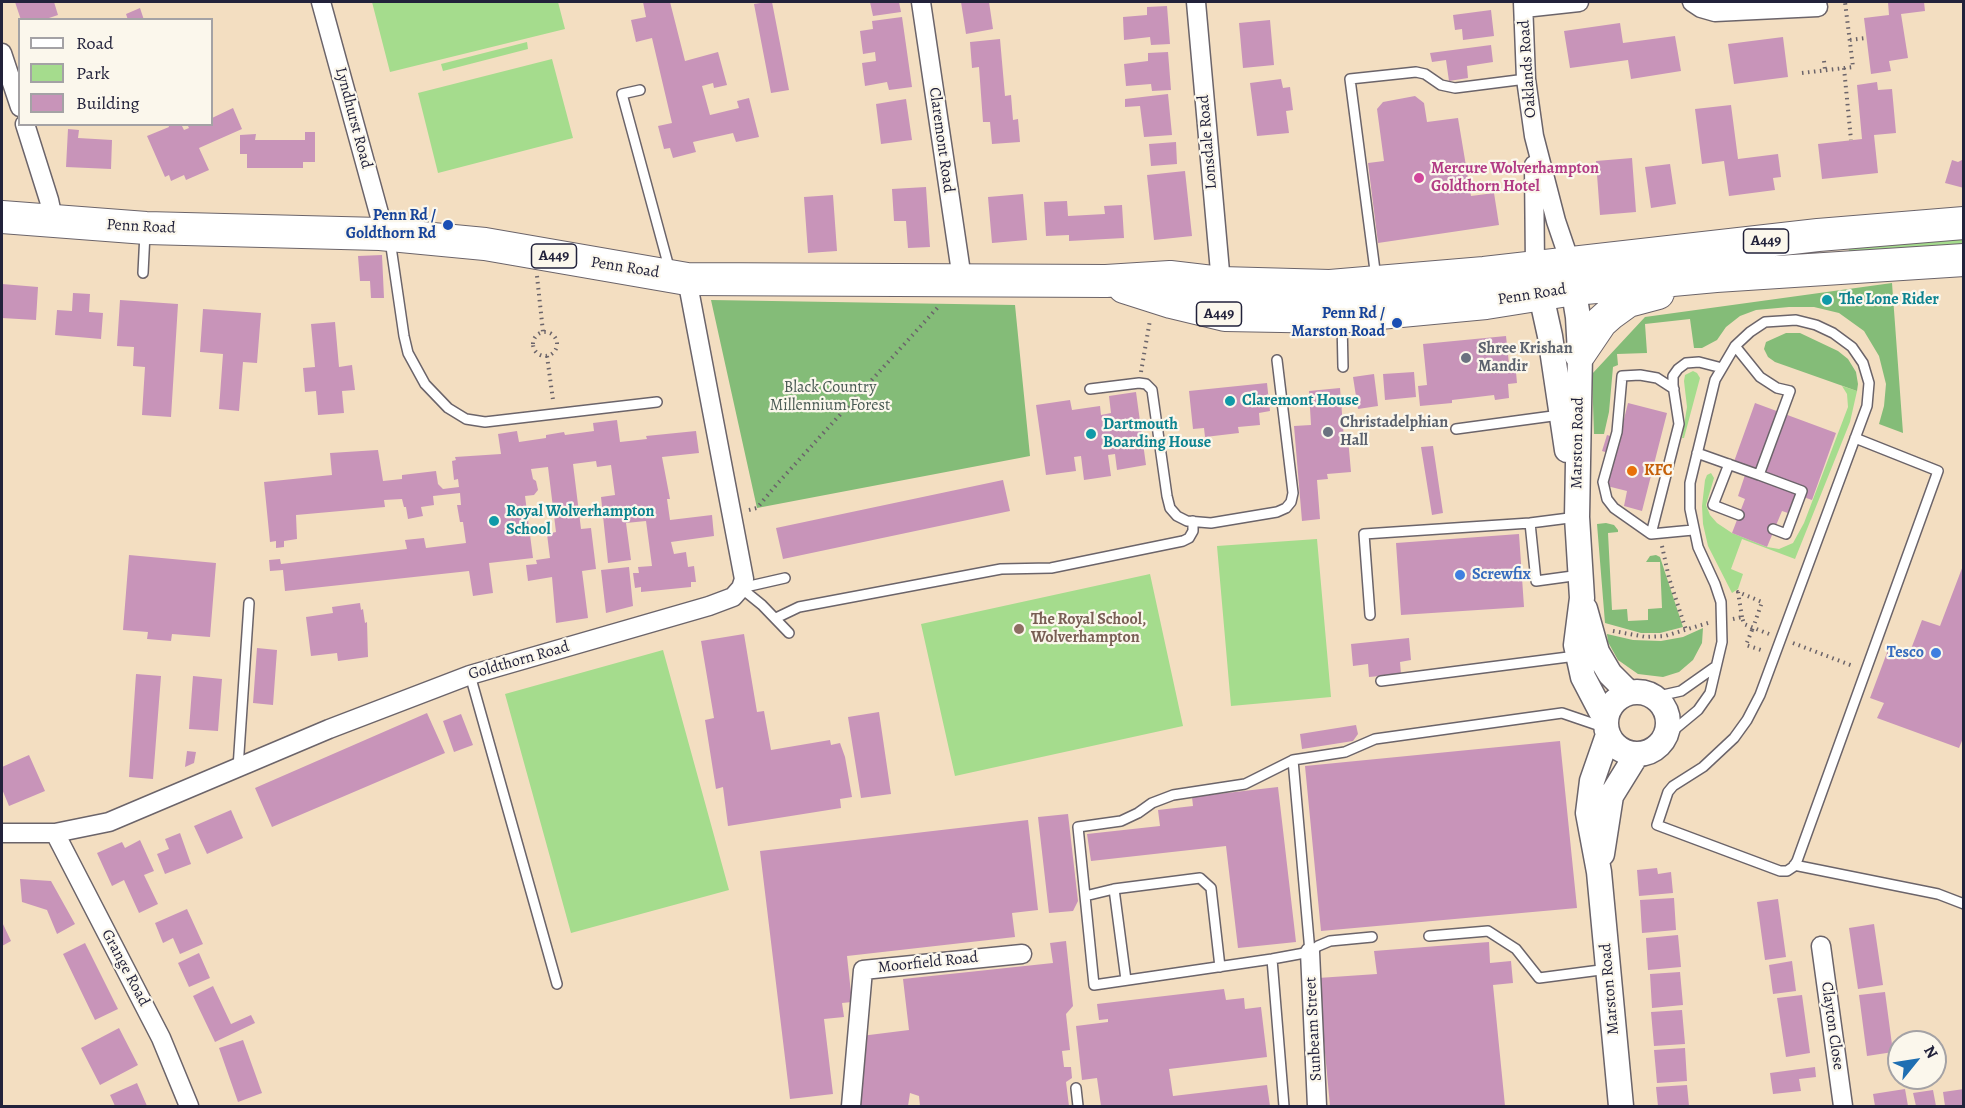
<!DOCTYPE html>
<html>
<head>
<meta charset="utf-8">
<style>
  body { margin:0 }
  #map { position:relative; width:1965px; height:1108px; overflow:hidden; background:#f3dec1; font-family:Alegreya,serif }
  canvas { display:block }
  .frame { position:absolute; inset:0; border:3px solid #22223b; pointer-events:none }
  .legend { position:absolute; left:18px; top:18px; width:195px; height:108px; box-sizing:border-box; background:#fbf7ec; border:2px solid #a4a2a5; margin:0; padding:8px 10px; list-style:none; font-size:18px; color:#22223b }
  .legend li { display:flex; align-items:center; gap:12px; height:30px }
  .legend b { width:30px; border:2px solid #a4a2a5 }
  .north { position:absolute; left:1887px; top:1030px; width:60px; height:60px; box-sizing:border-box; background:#fbf7ec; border:2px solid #a4a2a5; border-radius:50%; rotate:60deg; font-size:16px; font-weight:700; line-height:24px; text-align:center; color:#22223b }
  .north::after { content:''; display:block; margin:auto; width:21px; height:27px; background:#1f6fb2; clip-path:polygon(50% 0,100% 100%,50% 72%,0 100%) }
</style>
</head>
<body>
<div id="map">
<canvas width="1965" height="1108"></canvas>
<div class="frame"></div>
<ul class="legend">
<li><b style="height:8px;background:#fff"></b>Road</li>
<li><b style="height:16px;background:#a5dc8d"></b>Park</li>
<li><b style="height:16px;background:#c894b9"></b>Building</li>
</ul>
<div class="north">N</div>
</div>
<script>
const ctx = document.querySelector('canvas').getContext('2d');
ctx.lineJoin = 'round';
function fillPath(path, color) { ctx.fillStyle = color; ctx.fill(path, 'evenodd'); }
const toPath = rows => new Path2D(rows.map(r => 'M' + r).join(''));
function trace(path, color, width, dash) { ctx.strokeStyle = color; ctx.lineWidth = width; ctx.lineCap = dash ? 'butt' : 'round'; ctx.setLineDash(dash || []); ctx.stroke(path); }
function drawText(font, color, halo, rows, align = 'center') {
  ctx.font = font + ' Alegreya,serif'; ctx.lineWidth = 4.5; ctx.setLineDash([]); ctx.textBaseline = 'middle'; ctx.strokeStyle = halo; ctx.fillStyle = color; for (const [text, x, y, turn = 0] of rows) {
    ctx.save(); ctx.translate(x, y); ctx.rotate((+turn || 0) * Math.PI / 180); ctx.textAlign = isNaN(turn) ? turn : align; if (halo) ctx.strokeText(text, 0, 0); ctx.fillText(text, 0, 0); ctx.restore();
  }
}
const green = toPath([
  [372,2,558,2,565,29,390,72],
  [527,42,528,49,443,71,441,64],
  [552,59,573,138,438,173,418,93],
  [1963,237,1963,245,1849,252,1848,243],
  [1693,371,1697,373,1700,378,1684,438,1682,438,1687,407,1684,381,1685,375],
  [1842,386,1857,391,1850,422,1795,559,1742,539,1731,569,1743,574,1738,589,1732,593,1708,546,1703,524,1702,506,1705,480,1707,475,1711,473,1714,478,1706,505,1710,515,1717,523,1732,533,1767,547,1779,549,1793,543,1804,523,1848,407,1847,394],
  [1317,539,1331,697,1231,706,1217,546],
  [1150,574,1183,726,955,776,921,624],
  [663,650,729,890,571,933,505,694]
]);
const forest = toPath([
  [1892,283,1903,433,1879,424,1884,406,1886,384,1879,356,1864,331,1839,313,1814,307,1789,307,1756,310,1740,316,1726,327,1717,340,1702,348,1694,348,1690,319,1645,324,1647,353,1617,354,1618,365,1613,367,1609,412,1604,434,1594,434,1592,374,1645,317],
  [711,300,1015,305,1030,456,757,508],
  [1786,333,1800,333,1838,351,1848,359,1856,372,1858,384,1857,391,1775,362,1768,357,1764,349,1766,342],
  [1606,523,1614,525,1618,530,1618,532,1608,533,1612,610,1627,609,1628,621,1648,620,1648,609,1662,608,1660,562,1646,562,1650,556,1656,555,1660,557,1683,627,1660,633,1641,633,1605,623,1597,524],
  [1703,628,1702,643,1693,660,1679,672,1663,677,1638,674,1618,660,1608,642,1607,634,1633,640,1661,641,1683,637]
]);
const building = toPath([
  [15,2,54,2,58,15,43,20,21,20],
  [643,2,670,2,685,61,718,52,727,85,714,88,713,83,702,86,710,115,739,108,737,101,749,98,759,137,736,142,733,133,693,142,696,152,673,158,670,148,664,149,658,126,672,123,652,38,636,42,631,20,646,17],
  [768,2,772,2,789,90,771,93,754,4],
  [870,2,899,2,901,12,873,16],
  [961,2,989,2,993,29,966,34],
  [1888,2,1924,2,1925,11,1901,14,1908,58,1889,61,1891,71,1871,74,1864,18,1889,15],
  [1167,6,1170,44,1151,45,1150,37,1124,40,1123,17,1147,15,1147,7],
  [140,8,144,20,128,20,126,14],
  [1491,10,1494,36,1463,40,1462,29,1455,30,1453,15],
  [902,17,912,87,889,90,887,82,865,86,862,63,876,61,875,52,863,54,860,31,873,29,872,21],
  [1270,20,1274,65,1243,68,1239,23],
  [1620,23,1623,43,1675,36,1681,71,1631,79,1628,60,1570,68,1564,31],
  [1783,37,1788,77,1734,84,1728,44],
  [1000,39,1005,96,1011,95,1013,120,1018,119,1020,142,992,144,990,122,983,122,979,67,972,68,970,42],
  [1491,45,1493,62,1467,66,1468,78,1449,81,1446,60,1432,62,1430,53],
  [1168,52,1171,90,1152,91,1151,84,1126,86,1124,64,1148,61,1148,53],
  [1281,79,1283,88,1290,87,1293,110,1286,111,1289,133,1257,136,1250,83],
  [1877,82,1878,90,1892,89,1896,133,1874,135,1878,173,1822,179,1818,144,1862,139,1857,85],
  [1168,94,1172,135,1144,137,1140,106,1125,107,1125,99],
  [1415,96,1424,103,1427,122,1458,118,1471,196,1494,193,1499,225,1378,243,1368,163,1384,161,1377,109,1383,102],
  [906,99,912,140,881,144,876,104],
  [1731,105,1738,159,1778,154,1781,177,1773,178,1775,190,1729,196,1724,161,1702,164,1695,109],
  [233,108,242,129,199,148,209,170,186,180,184,175,171,181,169,175,165,177,147,136,169,127,168,124,181,124,184,130,189,128,187,124,212,124,212,118],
  [68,129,79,130,78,138,112,140,111,169,66,167],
  [305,132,315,132,315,162,303,162,303,168,247,168,247,154,240,154,240,135,256,134,255,140,305,140],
  [1176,142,1177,164,1151,166,1149,144],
  [1632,158,1636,212,1600,215,1596,161],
  [1964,159,1964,188,1945,183,1952,160,1958,162],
  [1670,164,1676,204,1651,208,1645,167],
  [1185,171,1192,236,1154,240,1147,175],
  [926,187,930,247,908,248,906,221,894,221,892,189],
  [1023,194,1027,240,992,243,988,197],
  [833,195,837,251,808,253,804,197],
  [1067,201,1068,216,1105,214,1104,206,1122,205,1124,238,1069,241,1069,235,1046,236,1044,202],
  [382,255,384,298,371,298,370,281,360,281,358,256],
  [2,284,38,287,36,320,2,318],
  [73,293,90,294,89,312,103,313,101,339,55,335,57,310,72,311],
  [120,300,178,304,171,417,142,415,145,367,133,366,134,347,117,346],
  [203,309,261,313,257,363,243,362,239,411,219,409,223,354,200,352],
  [335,322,339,367,352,365,355,390,342,391,344,413,318,415,316,391,305,392,303,368,315,367,311,324],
  [1506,336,1510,373,1516,372,1517,383,1508,384,1509,398,1495,400,1494,395,1452,400,1452,403,1420,406,1418,386,1427,385,1423,344],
  [1414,372,1416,397,1385,400,1383,374],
  [1374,374,1378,406,1358,409,1353,377],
  [1267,383,1270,411,1259,413,1260,425,1238,427,1239,433,1205,437,1204,428,1193,429,1189,391],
  [1340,388,1344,439,1348,438,1351,472,1327,474,1328,479,1317,480,1320,519,1302,521,1294,426,1311,425,1309,391],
  [1136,392,1146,465,1117,470,1115,454,1108,455,1111,476,1084,480,1081,456,1074,457,1076,471,1046,475,1036,405,1070,400,1072,410,1100,406,1101,415,1111,413,1109,396],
  [1628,403,1667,413,1642,511,1624,506,1627,491,1607,486,1615,455,1602,451,1607,435,1619,439],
  [1755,403,1836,433,1812,500,1795,494,1788,513,1782,511,1767,547,1732,533,1745,499,1738,496,1745,475,1731,470],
  [617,420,620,442,647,439,646,436,696,431,699,453,662,457,670,499,667,499,670,520,712,515,714,536,671,542,674,554,686,552,688,567,694,566,696,582,691,582,691,587,641,592,641,587,635,588,633,573,639,573,638,567,652,566,646,521,626,523,631,560,608,563,601,497,615,495,611,465,597,467,596,461,573,464,581,529,591,528,596,569,582,571,588,618,556,623,552,577,528,581,526,565,537,564,536,560,550,558,547,534,556,532,548,467,531,469,533,479,536,481,538,490,534,495,525,496,533,558,489,563,493,593,473,596,469,571,285,591,283,570,270,571,269,560,280,559,281,564,407,549,405,540,424,538,426,548,466,543,463,522,460,522,457,505,461,505,460,493,433,496,434,505,421,507,423,516,408,519,406,507,404,507,402,499,384,500,385,507,296,515,297,539,284,541,284,547,276,548,276,541,270,542,264,482,332,475,330,453,378,450,383,481,402,479,402,475,436,471,438,484,443,489,459,487,458,479,454,480,452,461,456,460,455,457,501,454,498,434,517,431,519,442,546,438,546,435,564,432,565,435,594,431,593,423],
  [1433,446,1443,513,1432,515,1421,447],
  [1003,480,1010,511,783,559,776,528],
  [1519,534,1524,607,1401,615,1396,543],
  [129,555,216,563,210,637,172,634,171,641,147,639,148,632,123,630],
  [1964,563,1964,736,1959,748,1877,718,1884,703,1870,698,1888,650,1908,657,1922,620,1940,626],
  [629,567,633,606,606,613,601,570],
  [360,603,361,610,363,609,365,623,367,622,368,657,338,661,337,653,311,656,306,617,333,613,332,607],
  [744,634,757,712,764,711,771,750,830,740,831,745,840,743,845,757,852,797,840,799,841,808,728,826,723,787,716,789,705,720,714,718,701,641],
  [1409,638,1411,660,1400,662,1401,674,1369,677,1368,664,1353,666,1351,644],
  [257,648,277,650,273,705,253,703],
  [136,674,161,676,153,779,129,777],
  [193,676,222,679,218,731,189,729],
  [879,712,891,794,861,798,848,717],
  [427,713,445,753,272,827,255,788],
  [461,714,473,745,454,752,443,721],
  [1356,725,1358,734,1353,741,1302,749,1300,734],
  [1560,741,1577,908,1321,931,1305,766],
  [187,751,196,752,194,763,185,767],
  [29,755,45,791,9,806,2,789,2,767],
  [1278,787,1296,942,1238,948,1226,846,1091,861,1087,834,1160,826,1158,810,1193,806,1192,797],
  [231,810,243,838,207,854,194,826],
  [1068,814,1078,901,1073,911,1049,913,1038,817],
  [1028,820,1038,910,1012,913,1015,937,847,956,852,1002,842,1003,844,1017,824,1019,833,1094,790,1099,760,851],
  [180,833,191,864,165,874,157,854,169,849,165,839],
  [140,840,154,871,144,875,158,904,139,913,124,880,112,886,97,853,122,842,125,848],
  [1657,868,1658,874,1671,872,1673,893,1639,896,1637,870],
  [20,879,51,881,75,924,57,934,47,910,22,902],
  [1674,898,1676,930,1642,933,1640,900],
  [1778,899,1786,957,1765,960,1757,902],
  [187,909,203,944,180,954,173,938,163,943,155,923],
  [2,922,11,941,2,946],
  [1874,924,1883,985,1858,989,1849,928],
  [1678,935,1681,967,1648,970,1646,938],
  [1066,941,1073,1006,1066,1014,1070,1050,1062,1051,1064,1067,1071,1067,1072,1078,1066,1082,1069,1106,920,1106,919,1096,910,1093,908,1106,855,1106,861,1036,909,1030,903,979,1053,963,1050,943],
  [1489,942,1490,963,1511,961,1513,983,1493,985,1505,1106,1330,1106,1318,978,1377,974,1374,951],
  [85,943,118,1009,95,1020,63,954],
  [199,953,210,978,189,987,178,963],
  [1792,961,1796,991,1773,994,1769,965],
  [1680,972,1683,1005,1652,1008,1650,974],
  [213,986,231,1024,251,1015,255,1023,215,1042,193,996],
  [1224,989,1226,1000,1244,998,1245,1009,1261,1007,1267,1057,1169,1069,1173,1096,1267,1085,1270,1106,1101,1106,1097,1078,1082,1080,1076,1026,1108,1022,1108,1019,1099,1020,1097,1004],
  [1885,992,1893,1052,1867,1056,1859,995],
  [1802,995,1810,1053,1786,1057,1777,998],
  [1682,1010,1685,1044,1654,1046,1651,1012],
  [119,1028,138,1065,100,1085,81,1048],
  [243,1040,262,1093,238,1102,219,1048],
  [1685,1048,1687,1081,1657,1083,1654,1050],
  [1815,1067,1816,1077,1799,1079,1801,1091,1773,1094,1770,1073],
  [137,1083,147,1106,115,1106,110,1095],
  [1687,1085,1689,1106,1658,1106,1656,1087],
  [1905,1089,1908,1106,1875,1106,1873,1094],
  [1964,1089,1964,1106,1945,1106,1943,1092],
  [1933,1090,1936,1106,1916,1106,1913,1093]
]);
const path = toPath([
  [1850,40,1866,38],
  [1824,61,1825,70],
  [1844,68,1851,140],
  [1802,73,1853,67,1845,2],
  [537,276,543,332],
  '533 344a12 12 0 1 1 24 0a12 12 0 1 1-24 0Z',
  [547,356,553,400],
  [1141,372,1150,320],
  [749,510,757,508,777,484,939,306],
  [1662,546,1669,578,1686,630],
  [1742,617,1738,592,1762,602,1754,625],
  [1733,619,1742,617,1744,624,1769,634],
  [1752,630,1746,645,1761,650,1761,648],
  [1613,631,1646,637,1665,636,1708,623],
  [1793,643,1853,666]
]);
const lane = toPath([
  [640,90,622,94,670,271],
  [390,240,404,336,408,353,425,384,448,408,466,419,485,422,657,402],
  [143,273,145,233],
  [1376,278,1350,79,1416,72,1425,74,1441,85,1455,88,1526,79],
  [1342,321,1343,367],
  [1090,389,1139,383,1146,384,1152,390,1167,496,1170,508,1177,516,1187,521,1211,523,1277,512,1286,508,1291,502,1293,493,1277,360],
  [1456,429,1560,415],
  [1697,453,1759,475,1790,391,1777,388,1760,377,1735,346],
  [1729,464,1713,505,1739,515],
  [1759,475,1802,491,1786,534,1773,529],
  [1530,523,1536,581,1580,575],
  [1693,530,1651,534,1679,424,1673,385,1673,376,1678,369,1686,363,1699,362,1722,368],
  [1651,534,1614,508,1607,499,1603,482,1617,432,1622,376,1640,375,1657,378,1674,389],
  [741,588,762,605,789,633],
  [741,588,785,578],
  [1370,615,1364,534,1530,523,1577,517],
  [776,618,799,607,1001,569,1051,568,1183,541,1189,538,1193,531,1193,521],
  [470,675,557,984],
  [1381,681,1576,656],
  [1654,697,1681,691,1715,667],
  [1663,739,1698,710,1710,693,1722,642,1721,602,1715,584,1698,547,1690,509,1690,483,1715,380,1735,346,1750,332,1765,322,1796,320,1816,325,1833,333,1852,347,1863,363,1869,383,1867,406,1760,695,1747,720,1734,738,1703,767,1673,786,1668,792,1657,825,1780,871,1787,871,1793,867,1797,861,1938,471,1855,438],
  [1293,760,1245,784,1173,795,1152,803,1138,813,1121,821,1078,827,1094,985,1272,959,1310,952,1318,946,1330,941,1372,937],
  [238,768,249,603],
  [1794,865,1938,894,1964,904],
  [1114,889,1126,980],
  [1085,896,1114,889,1200,878,1211,888,1220,967],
  [1429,936,1488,931,1516,949,1539,978,1608,969],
  [1310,952,1293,760,1345,752,1375,739,1562,713,1606,728],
  [1272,959,1284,1106],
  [1076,1088,1078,1106]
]);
const street = toPath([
  [321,2,380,217,380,234],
  [921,2,962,279],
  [1196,2,1221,283],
  [1523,2,1526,79,1534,136,1556,221,1570,262],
  [1692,2,1701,8,1715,12,1818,7],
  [1524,8,1579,2],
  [2,53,20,107],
  [25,124,49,200,54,223],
  [1534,165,1535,267],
  [2,833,55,833,109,822,329,729,470,675,709,606,733,597,741,588,744,579,687,279],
  [55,833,161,1038,189,1106],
  [1821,946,1843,1106],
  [1310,952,1317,1106],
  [851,1106,863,970,1022,954]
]);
const secondary = toPath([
  [1571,274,1578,317,1580,353,1577,517,1582,598,1576,645,1583,677,1606,721],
  [1537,277,1550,336,1567,450],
  [1585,609,1597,652,1610,674,1629,693],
  '1606 723a31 31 0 1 1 62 0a31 31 0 1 1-62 0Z',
  [1608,735,1592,781,1588,813,1599,872,1621,1106],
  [1602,854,1611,796,1637,754]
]);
const highway = toPath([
  [2,217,146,228,380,234,485,244,687,279,1106,281,1170,277,1221,283,1330,286,1484,273,1818,235,1964,223],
  [1124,287,1171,302,1225,315,1337,317,1486,303,1574,289,1716,276,1964,260],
  [1580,353,1601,322,1610,314,1628,301,1658,293]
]);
const pathBridge = toPath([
  [1752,630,1754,625]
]);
const markers = [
  [1419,178,6,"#d1479c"],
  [448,225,6,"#1a4fb4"],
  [1827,300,6,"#0f9aa8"],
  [1397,323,6,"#1a4fb4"],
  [1466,358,6,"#6b7280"],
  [1230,401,6,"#0f9aa8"],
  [1328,432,6,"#6b7280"],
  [1091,434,6,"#0f9aa8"],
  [1632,471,6,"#e8710a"],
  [494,521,6,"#0f9aa8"],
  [1460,575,6,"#3f7fe0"],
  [1019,629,6,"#8d6e63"],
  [1936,653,6,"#3f7fe0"]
];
const shields = [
  [1766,241,45],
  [554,256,45],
  [1219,314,45]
];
const shieldNames = [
  ["A449",1766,241],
  ["A449",554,256],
  ["A449",1219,314]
];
const streetNames = [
  ["Oaklands Road",1528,69,-94],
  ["Lyndhurst Road",353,118,75],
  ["Claremont Road",941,140,82],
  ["Lonsdale Road",1208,142,-95],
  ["Penn Road",141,227,3],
  ["Penn Road",625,268,9],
  ["Penn Road",1532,295,-9],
  ["Marston Road",1578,443,-89],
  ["Goldthorn Road",519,661,-16],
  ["Moorfield Road",928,963,-6],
  ["Grange Road",125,968,62],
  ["Marston Road",1610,989,-95],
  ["Clayton Close",1832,1026,82],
  ["Sunbeam Street",1314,1029,-93]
];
const hotelNames = [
  ["Mercure Wolverhampton",1431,169],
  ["Goldthorn Hotel",1431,187]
];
const transitNames = [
  ["Penn Rd /",436,216],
  ["Goldthorn Rd",436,234],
  ["Penn Rd /",1385,314],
  ["Marston Road",1385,332]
];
const cultureNames = [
  ["The Lone Rider",1839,300],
  ["Claremont House",1242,401],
  ["Dartmouth",1103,425],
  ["Boarding House",1103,443],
  ["Royal Wolverhampton",506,512],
  ["School",506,530]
];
const worshipNames = [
  ["Shree Krishan",1478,349],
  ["Mandir",1478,367],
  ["Christadelphian",1340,423],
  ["Hall",1340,441]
];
const parkNames = [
  ["Black Country",830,388],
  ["Millennium Forest",830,406]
];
const foodNames = [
  ["KFC",1644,471]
];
const shopNames = [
  ["Screwfix",1472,575],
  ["Tesco",1924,653,"right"]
];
const educationNames = [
  ["The Royal School,",1031,620],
  ["Wolverhampton",1031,638]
];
fillPath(green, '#a5dc8d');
fillPath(forest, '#84bc78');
fillPath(building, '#c894b9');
trace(lane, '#6b646a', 12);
trace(street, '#6b646a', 21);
trace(secondary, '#6b646a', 27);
trace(highway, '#6b646a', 34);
trace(path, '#6b646a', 4, [1.5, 4.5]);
trace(lane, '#fff', 9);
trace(street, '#fff', 18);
trace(secondary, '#fff', 24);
trace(highway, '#fff', 32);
trace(pathBridge, '#6b646a', 4, [1.5, 4.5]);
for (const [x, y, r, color] of markers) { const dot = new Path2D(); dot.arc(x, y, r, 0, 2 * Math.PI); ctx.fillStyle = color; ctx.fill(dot); trace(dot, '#fbf7ec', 2); }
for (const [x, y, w] of shields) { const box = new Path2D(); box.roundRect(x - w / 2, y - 12, w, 24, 4.5); ctx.fillStyle = '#fbf7ec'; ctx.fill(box); trace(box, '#22223b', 1.5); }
drawText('bold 15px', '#22223b', null, shieldNames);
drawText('16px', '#22223b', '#fbf7ec', streetNames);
drawText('bold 16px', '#b23c85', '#fbf7ec', hotelNames, 'left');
drawText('bold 16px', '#164399', '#fbf7ec', transitNames, 'right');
drawText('bold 16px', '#0d838f', '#fbf7ec', cultureNames, 'left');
drawText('bold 16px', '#5b616d', '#fbf7ec', worshipNames, 'left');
drawText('16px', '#495a54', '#fbf7ec', parkNames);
drawText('bold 16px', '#c56008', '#fbf7ec', foodNames, 'left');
drawText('bold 16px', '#366cbe', '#fbf7ec', shopNames, 'left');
drawText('bold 16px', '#785e54', '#fbf7ec', educationNames, 'left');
</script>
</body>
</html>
